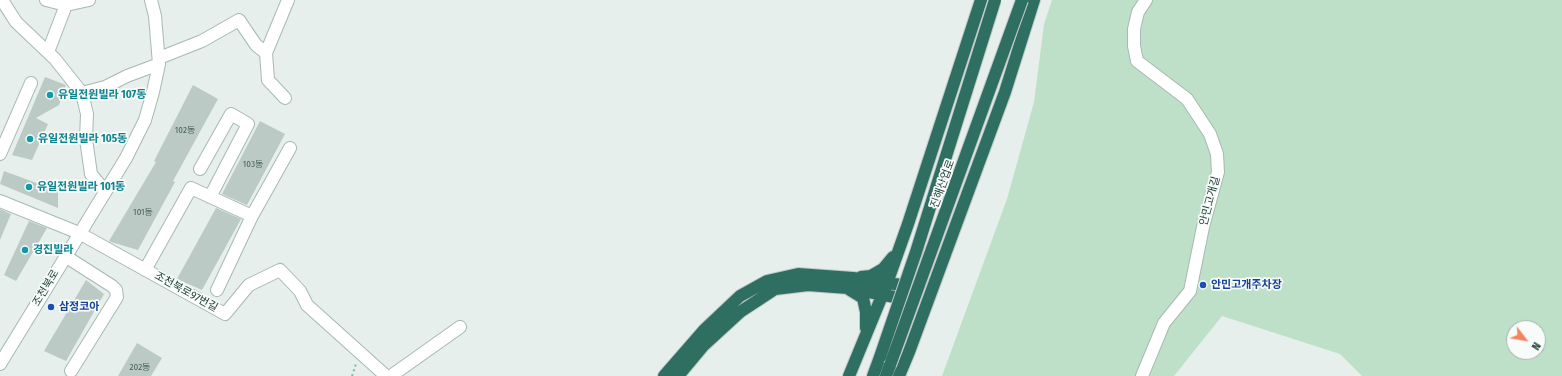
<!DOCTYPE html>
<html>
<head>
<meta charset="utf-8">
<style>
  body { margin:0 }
  #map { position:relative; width:1562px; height:376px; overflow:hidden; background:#e6efeb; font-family:"Fira Sans Condensed",sans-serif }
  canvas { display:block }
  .north { position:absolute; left:1506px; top:320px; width:40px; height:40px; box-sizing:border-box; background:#f7fbf9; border:1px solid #a3b1ad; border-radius:50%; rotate:121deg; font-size:11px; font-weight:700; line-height:16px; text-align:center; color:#24423a }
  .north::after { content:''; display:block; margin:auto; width:14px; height:18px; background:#f4845f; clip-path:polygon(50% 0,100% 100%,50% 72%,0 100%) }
</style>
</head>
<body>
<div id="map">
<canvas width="1562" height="376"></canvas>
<div class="north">N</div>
</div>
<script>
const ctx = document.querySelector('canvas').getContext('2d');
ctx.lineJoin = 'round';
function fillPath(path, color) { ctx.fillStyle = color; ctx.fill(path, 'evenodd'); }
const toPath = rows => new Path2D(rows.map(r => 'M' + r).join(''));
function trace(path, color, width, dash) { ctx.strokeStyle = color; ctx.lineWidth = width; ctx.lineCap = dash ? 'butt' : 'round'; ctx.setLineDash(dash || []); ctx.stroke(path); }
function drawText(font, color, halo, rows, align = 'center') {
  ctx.font = font + ' "Fira Sans Condensed","Noto Sans KR",sans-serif'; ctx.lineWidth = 3.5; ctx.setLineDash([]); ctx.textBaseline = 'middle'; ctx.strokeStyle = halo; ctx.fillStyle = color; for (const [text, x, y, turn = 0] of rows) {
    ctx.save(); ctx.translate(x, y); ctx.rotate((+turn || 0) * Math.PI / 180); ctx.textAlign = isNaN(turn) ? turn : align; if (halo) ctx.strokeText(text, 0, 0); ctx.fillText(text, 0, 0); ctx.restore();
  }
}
const green = toPath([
  [1052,0,1562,0,1562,376,1362,376,1340,354,1222,316,1174,376,942,376,1007,199,1034,102,1044,24],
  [1514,328,1538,328,1538,352,1514,352]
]);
const building = toPath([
  [45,77,66,85,59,105,36,118,48,124,32,160,12,155],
  [193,85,218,99,173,181,175,182,138,250,111,242,109,241,156,162,154,161],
  [260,121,285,134,247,205,222,194],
  [4,171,58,191,58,208,0,184],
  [216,208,241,219,202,290,177,279],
  [0,209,11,214,0,240],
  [29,221,47,228,16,281,4,275],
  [86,280,104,294,66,361,44,351],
  [137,343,162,358,151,376,118,376]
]);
const path = toPath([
  [352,376,356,364]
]);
const minor = toPath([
  [2,0,16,22,55,59,82,93,87,114,86,139,91,174,105,191],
  [46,0,66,5,89,0],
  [48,52,66,5],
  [266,53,288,0],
  [159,58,202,41,239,20,256,45,266,53,268,80,285,98],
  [82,93,105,87,127,76,159,64],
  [0,154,31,83],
  [200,169,231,114,248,124,210,197],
  [0,201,79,233,225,314,249,285,280,270,300,291,307,305,386,376],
  [252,216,290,148],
  [65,256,112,286,116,290,117,297,71,371],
  [145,270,191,188,252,216,217,290],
  [0,364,126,158,145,120,153,92,159,64,155,16,151,0],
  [391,376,460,327],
  [1142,376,1164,323,1190,291,1203,227,1218,172,1217,154,1210,134,1187,99,1137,61,1134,46,1134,29,1138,12,1146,0]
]);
const highway = toPath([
  [861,277,871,276,883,269,893,257],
  [850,290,863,298,866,312,866,328],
  [664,376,705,329,740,296,767,281,798,274,853,278,915,287],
  [678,376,704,345,740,312,775,289,808,285,848,288,910,300],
  [849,376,886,286,908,224,981,0],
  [873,376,880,357],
  [886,376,890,365],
  [899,376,909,352,1005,92,1034,0]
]);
const highwayBridge = toPath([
  [880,357,916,252,995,0],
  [890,365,1022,0]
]);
const markers = [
  [50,95,4,"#0f9aa8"],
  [30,139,4,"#0f9aa8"],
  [29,187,4,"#0f9aa8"],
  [25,250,4,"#0f9aa8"],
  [1203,285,4,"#1a4fb4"],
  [51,307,4,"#1a4fb4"]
];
const numberNames = [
  ["102동",185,130],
  ["103동",253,164],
  ["101동",143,212],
  ["202동",140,367]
];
const cultureNames = [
  ["유일전원빌라 107동",58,95],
  ["유일전원빌라 105동",38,139],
  ["유일전원빌라 101동",37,187],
  ["경진빌라",33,250]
];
const streetNames = [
  ["진해산업로",943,184,-70],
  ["안민고개길",1210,201,-75],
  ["조천북로",46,288,-59],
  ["조천북로97번길",186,292,29]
];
const transitNames = [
  ["안민고개주차장",1211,285],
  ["삼정코아",59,307]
];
fillPath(green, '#bfe0c8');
fillPath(building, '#bbcac4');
trace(minor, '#a8b8b2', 14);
trace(highway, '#c2cac8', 14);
trace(path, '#86b3a5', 2, [2, 3]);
trace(minor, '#fff', 12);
trace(highway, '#2f6f62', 12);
trace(highwayBridge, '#c2cac8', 14, []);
trace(highwayBridge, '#2f6f62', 12);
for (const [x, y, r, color] of markers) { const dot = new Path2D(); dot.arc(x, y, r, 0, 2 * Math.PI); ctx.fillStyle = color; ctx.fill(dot); trace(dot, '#f7fbf9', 1.5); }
drawText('9px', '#4a645c', null, numberNames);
drawText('bold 11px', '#0d838f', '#f7fbf9', cultureNames, 'left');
drawText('11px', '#24423a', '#f7fbf9', streetNames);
drawText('bold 11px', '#164399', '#f7fbf9', transitNames, 'left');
</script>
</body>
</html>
